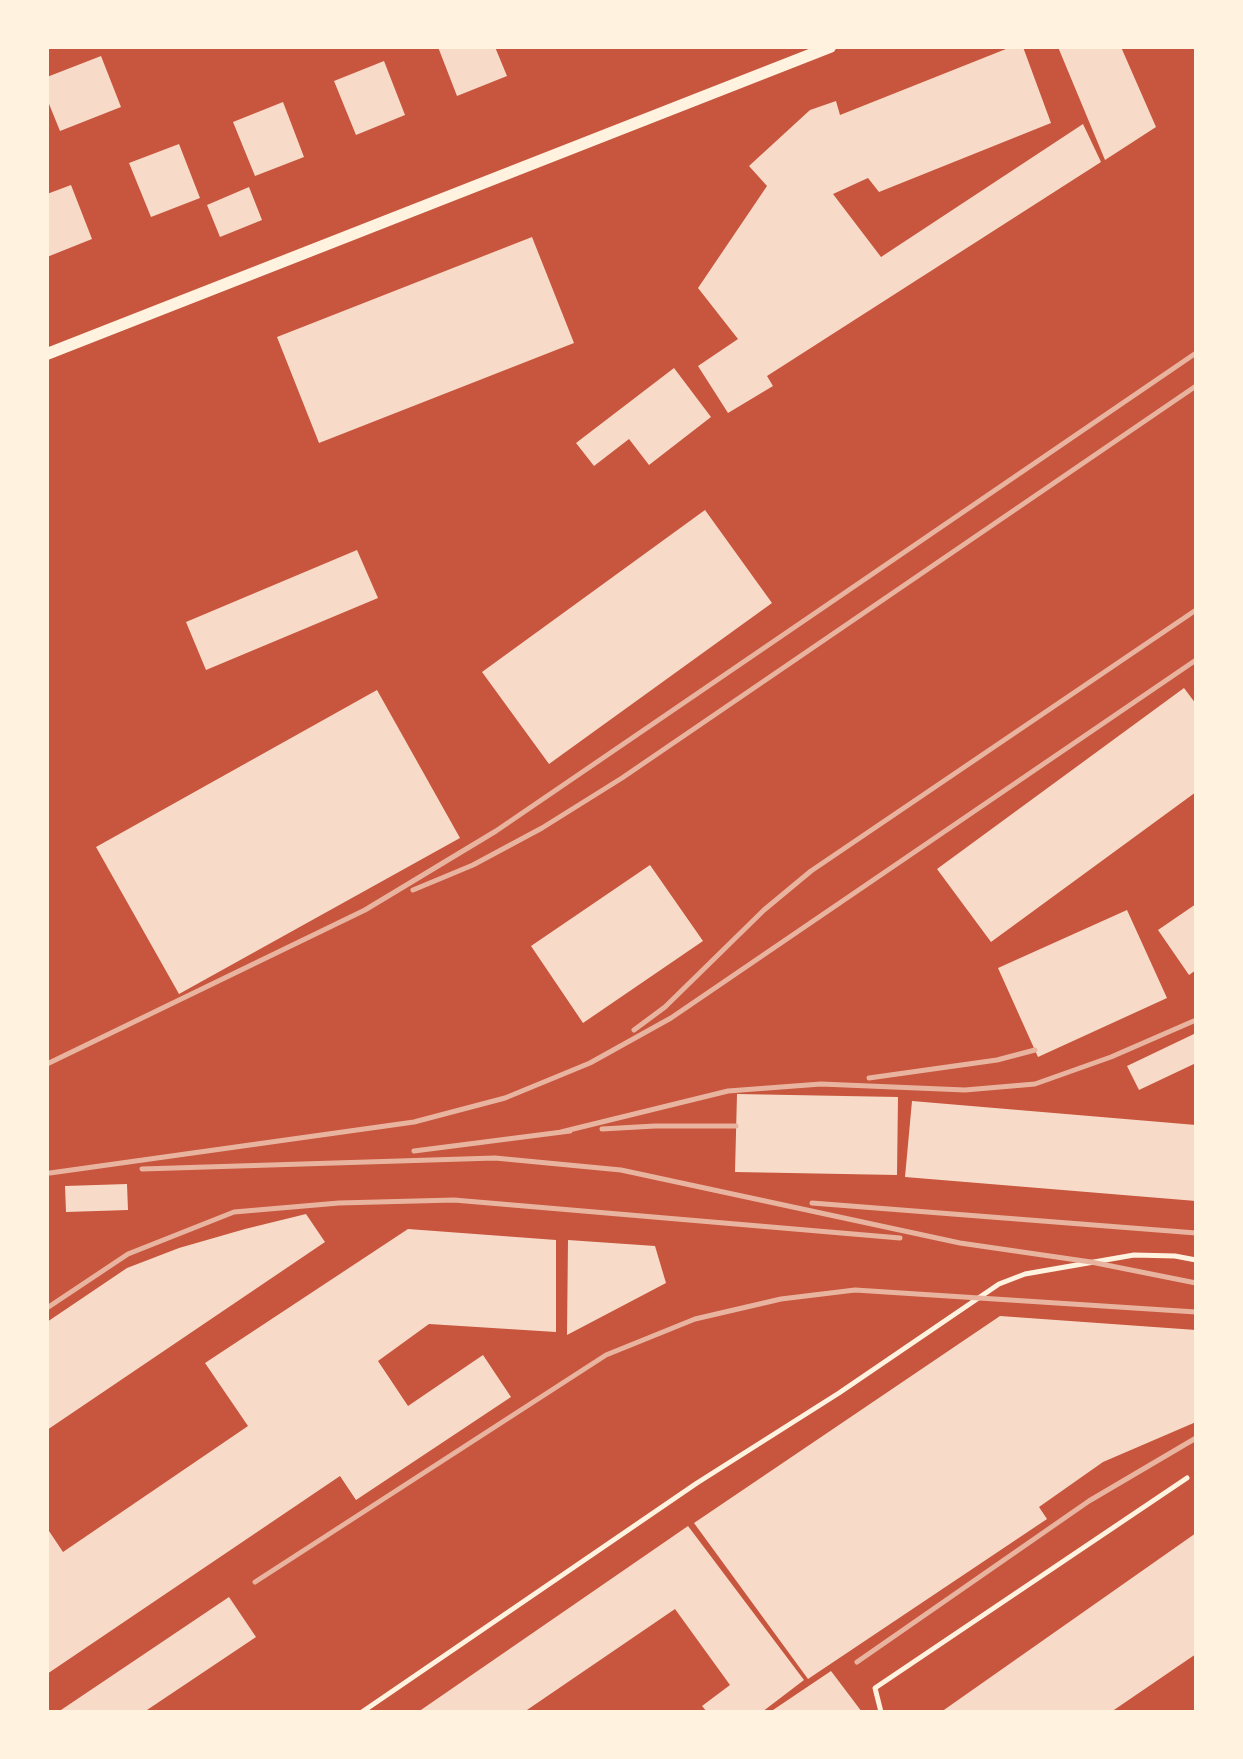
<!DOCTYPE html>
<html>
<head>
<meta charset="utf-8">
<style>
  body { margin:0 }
  #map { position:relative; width:1243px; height:1759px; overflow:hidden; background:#c8553d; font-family:"Noto Sans",sans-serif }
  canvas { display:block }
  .frame { position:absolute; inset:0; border:49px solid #fff3e0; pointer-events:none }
</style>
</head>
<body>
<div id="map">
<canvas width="1243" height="1759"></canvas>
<div class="frame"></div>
</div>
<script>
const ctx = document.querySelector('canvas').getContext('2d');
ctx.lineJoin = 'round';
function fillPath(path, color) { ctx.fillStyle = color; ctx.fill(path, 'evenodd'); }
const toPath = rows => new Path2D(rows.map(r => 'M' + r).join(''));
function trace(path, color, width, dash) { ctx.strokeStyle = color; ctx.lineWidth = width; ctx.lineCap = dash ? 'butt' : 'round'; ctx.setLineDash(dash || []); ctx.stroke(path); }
const building = toPath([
  [438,47,495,47,507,76,457,96],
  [1011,47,1023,47,1051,123,879,192,868,178,833,194,881,257,1083,124,1101,162,767,376,773,386,728,413,698,366,738,339,698,288,767,186,749,166,810,110,836,101,840,115],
  [1058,47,1121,47,1156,127,1105,160],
  [101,56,121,107,60,131,47,99,47,77],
  [384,61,405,115,356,135,334,81],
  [283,102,304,157,255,176,233,122],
  [179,144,200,198,151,217,129,163],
  [71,185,92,239,47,257,47,194],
  [249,187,262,220,220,237,207,205],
  [532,237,574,343,319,443,277,337],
  [674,368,711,417,649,465,629,439,594,466,576,443],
  [705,510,772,603,549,764,482,672],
  [357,550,378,598,206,670,186,622],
  [1184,688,1196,704,1196,792,991,942,937,869],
  [377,690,460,838,179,994,96,847],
  [650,865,703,941,583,1023,531,946],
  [1196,904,1196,970,1189,975,1158,930],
  [1127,910,1167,998,1038,1057,998,968],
  [1196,1033,1196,1063,1139,1090,1127,1066],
  [737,1094,898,1097,897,1175,735,1172],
  [912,1101,1196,1125,1196,1201,905,1177],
  [127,1184,128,1210,66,1212,65,1186],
  [306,1214,325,1242,47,1430,47,1322,127,1268,179,1248,245,1229],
  [408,1229,556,1240,556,1332,429,1324,378,1361,408,1406,483,1355,511,1397,356,1500,340,1476,47,1674,47,1528,63,1552,248,1426,205,1363],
  [568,1240,655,1246,666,1283,567,1335],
  [1000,1316,1196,1330,1196,1422,1103,1462,1039,1507,1047,1519,808,1679,694,1523],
  [688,1526,804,1680,762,1712,707,1712,702,1706,730,1685,675,1609,524,1712,418,1712],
  [1196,1533,1196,1654,1111,1712,941,1712],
  [229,1597,256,1637,144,1712,58,1712],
  [831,1671,862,1712,770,1712]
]);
const service = toPath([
  [362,1712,697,1483,839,1393,999,1284,1025,1274,1134,1255,1175,1256,1196,1260],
  [881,1712,875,1688,1187,1478]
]);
const tertiary = toPath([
  [47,354,830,47]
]);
const rail = toPath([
  [413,890,473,865,542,828,622,778,1196,386],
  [634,1030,665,1007,764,910,811,871,1196,610],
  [47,1064,365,910,496,831,1196,353],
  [869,1078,997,1060,1035,1050],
  [602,1129,655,1126,736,1126],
  [561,1132,728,1091,821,1084,965,1090,1035,1084,1111,1057,1196,1020],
  [414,1151,570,1131],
  [142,1169,495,1158,621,1170,960,1243,1091,1262,1196,1283],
  [50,1173,414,1122,505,1098,590,1063,671,1018,1196,660],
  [812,1203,1196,1233],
  [47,1308,128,1254,234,1212,339,1203,454,1200,900,1238],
  [255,1582,606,1355,695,1319,781,1299,855,1290,1196,1312],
  [857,1662,1089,1501,1196,1438]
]);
fillPath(building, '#f7dbc8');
trace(service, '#fff3e0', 5);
trace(tertiary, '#fff3e0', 12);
trace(rail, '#e9b49f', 5);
</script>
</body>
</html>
